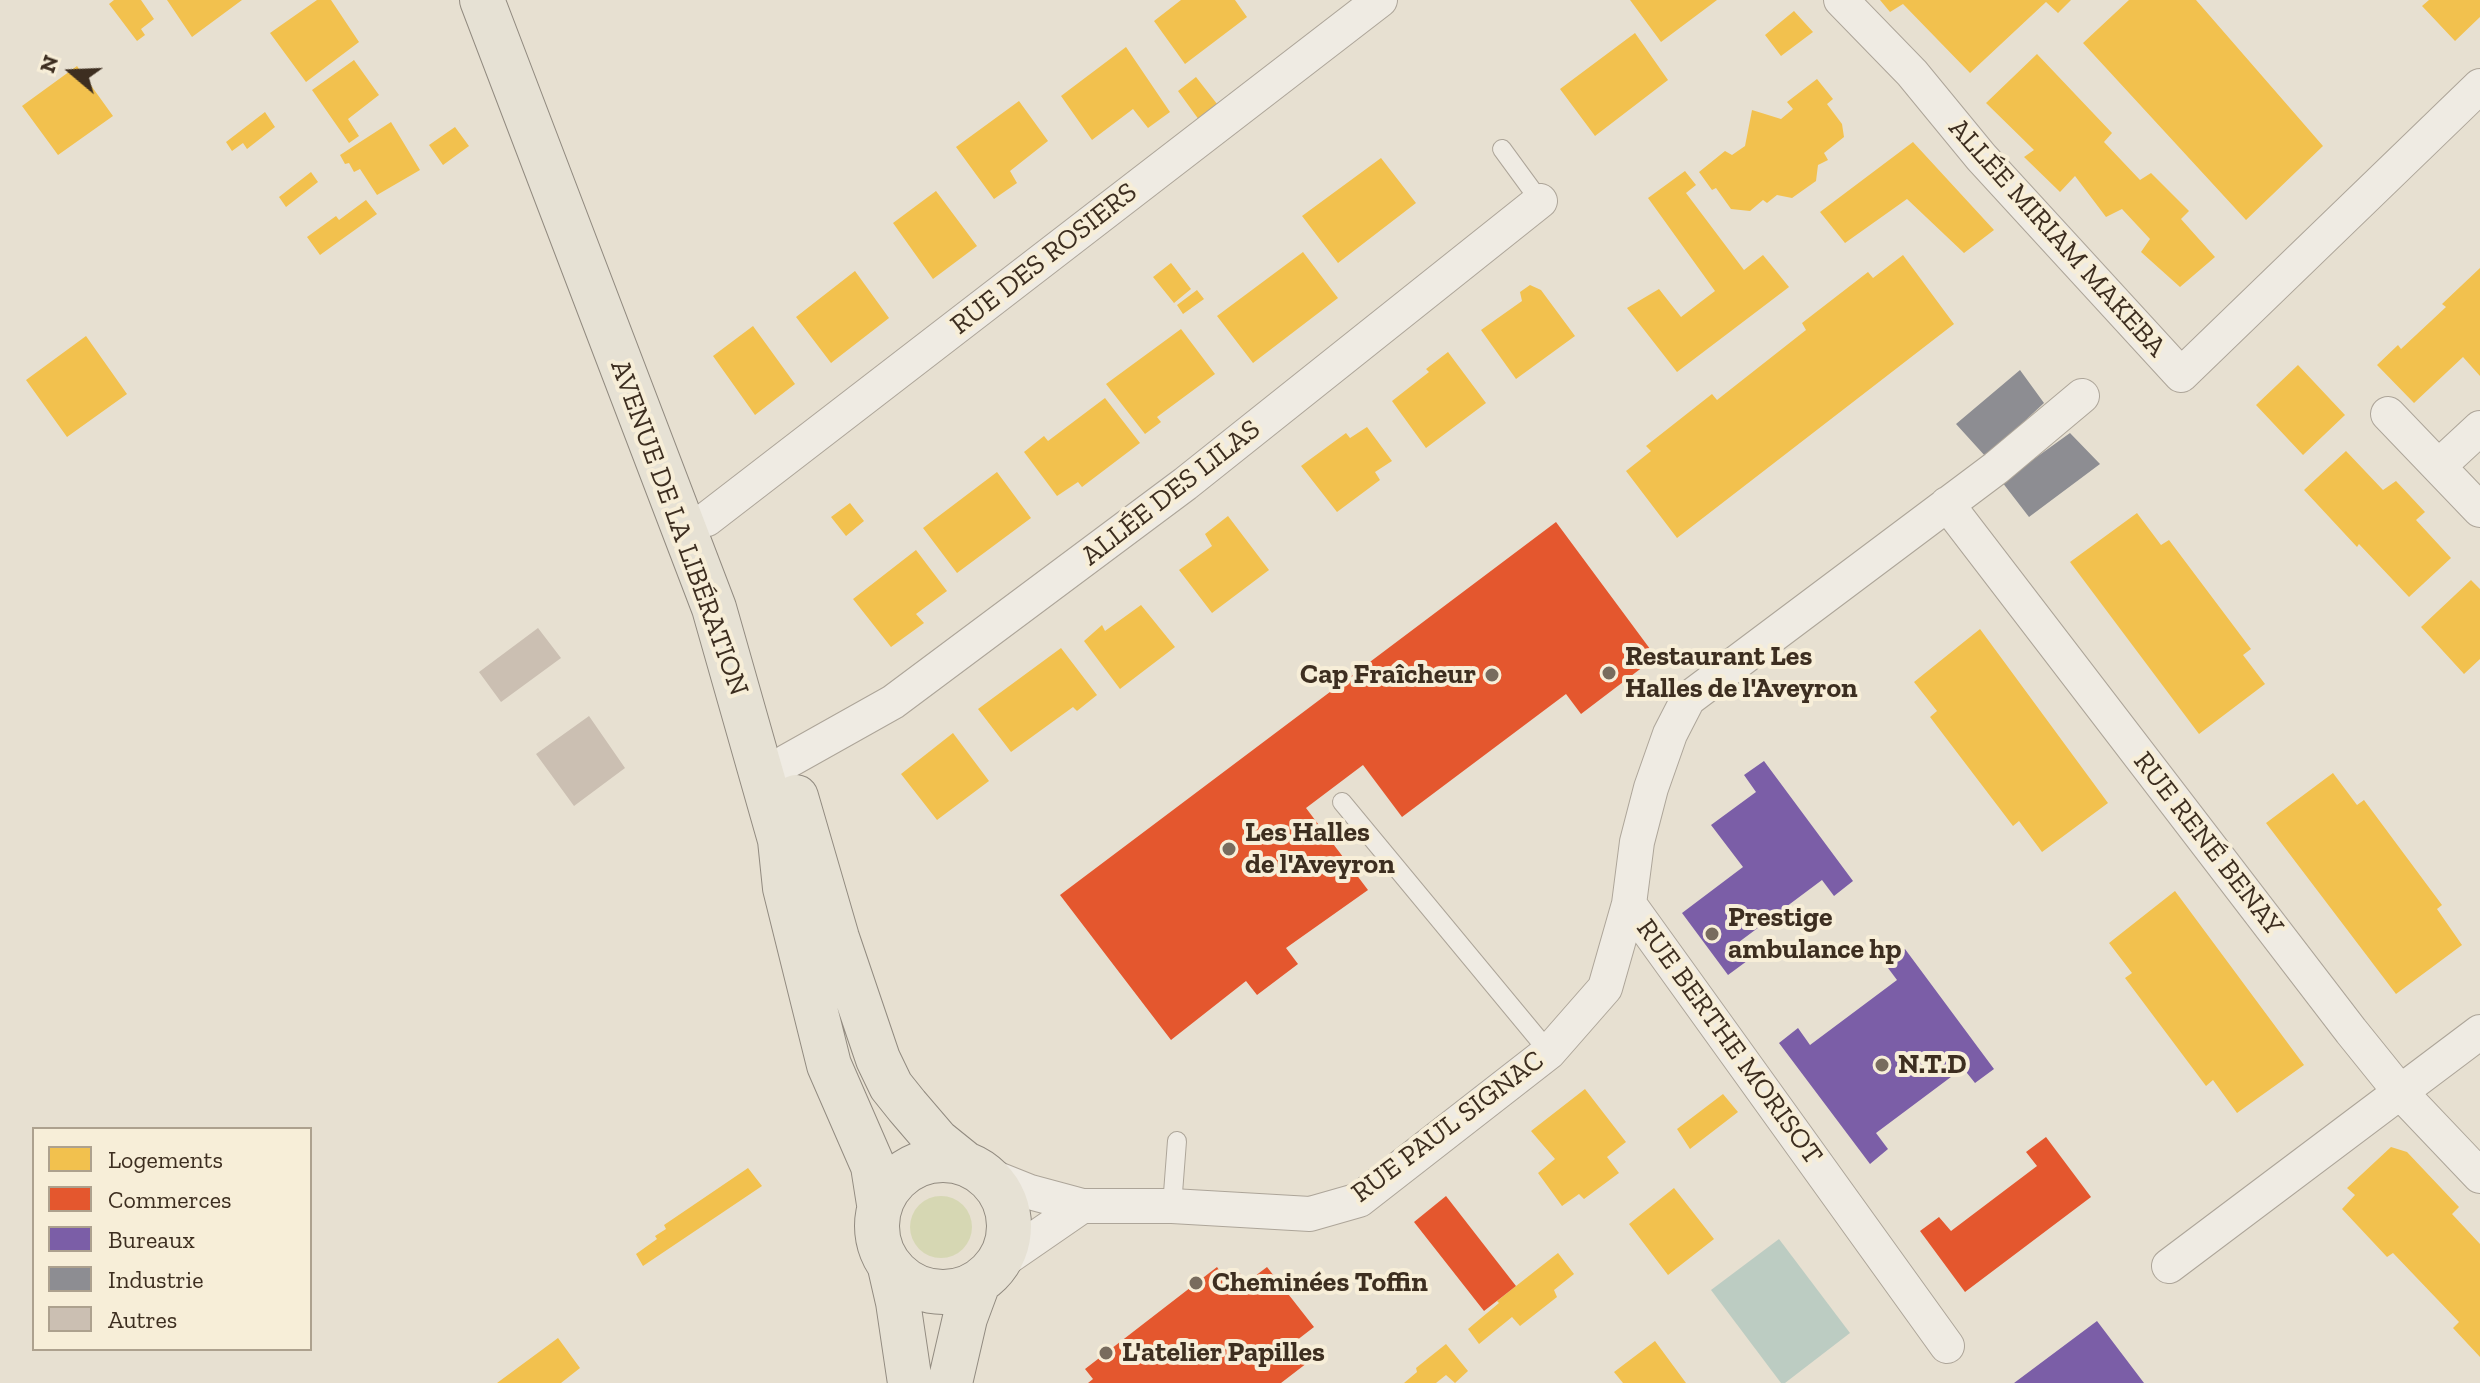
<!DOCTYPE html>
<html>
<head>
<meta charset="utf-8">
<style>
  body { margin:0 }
  #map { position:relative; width:2480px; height:1383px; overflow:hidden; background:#e7e0d1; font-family:"Zilla Slab",serif }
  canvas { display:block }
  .legend { position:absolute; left:32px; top:1127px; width:280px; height:224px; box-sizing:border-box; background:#f7eed8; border:2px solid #ada18e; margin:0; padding:10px 14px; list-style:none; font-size:24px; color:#3d2e20 }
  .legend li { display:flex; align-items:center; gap:16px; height:40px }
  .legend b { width:40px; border:2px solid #ada18e }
  .north { position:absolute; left:32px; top:32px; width:80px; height:80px; -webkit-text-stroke:6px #f7eed8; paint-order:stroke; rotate:289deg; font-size:22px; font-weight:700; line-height:32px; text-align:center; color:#3d2e20 }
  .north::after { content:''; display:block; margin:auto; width:28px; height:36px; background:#3d2e20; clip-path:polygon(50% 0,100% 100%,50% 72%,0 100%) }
</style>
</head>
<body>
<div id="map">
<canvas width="2480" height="1383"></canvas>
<ul class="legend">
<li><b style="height:22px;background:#f2c14e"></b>Logements</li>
<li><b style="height:22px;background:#e4572e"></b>Commerces</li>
<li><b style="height:22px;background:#7b5ea7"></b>Bureaux</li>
<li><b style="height:22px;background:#8d8d92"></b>Industrie</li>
<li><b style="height:22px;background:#cbbfb2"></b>Autres</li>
</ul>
<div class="north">N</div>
</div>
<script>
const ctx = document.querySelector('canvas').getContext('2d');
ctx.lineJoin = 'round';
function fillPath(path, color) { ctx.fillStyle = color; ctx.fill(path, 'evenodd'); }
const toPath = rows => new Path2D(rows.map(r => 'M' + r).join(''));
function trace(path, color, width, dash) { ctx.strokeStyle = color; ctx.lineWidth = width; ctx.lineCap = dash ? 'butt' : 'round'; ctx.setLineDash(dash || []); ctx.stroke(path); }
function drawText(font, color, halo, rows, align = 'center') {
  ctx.font = font + ' "Zilla Slab",serif'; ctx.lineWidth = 8; ctx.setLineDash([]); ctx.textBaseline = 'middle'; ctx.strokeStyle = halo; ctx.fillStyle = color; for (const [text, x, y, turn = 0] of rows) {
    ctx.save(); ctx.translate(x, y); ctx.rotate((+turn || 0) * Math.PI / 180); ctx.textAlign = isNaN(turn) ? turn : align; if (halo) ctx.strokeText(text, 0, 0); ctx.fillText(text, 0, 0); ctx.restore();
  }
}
const green = toPath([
  '910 1227a31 31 0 1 1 62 0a31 31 0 1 1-62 0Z'
]);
const water = toPath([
  [1779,1239,1850,1333,1785,1383,1781,1383,1711,1290]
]);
const homes = toPath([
  [114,0,141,0,154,19,141,29,145,35,137,41,109,4],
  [167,0,242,0,192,37],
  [317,0,331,0,359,42,306,82,270,33],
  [1181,0,1235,0,1247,17,1185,64,1154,21],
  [1630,0,1717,0,1661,42],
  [1880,0,2071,0,2058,13,2046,2,1970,73,1903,4,1890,12],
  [2129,0,2196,0,2323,146,2246,220,2083,43],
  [2429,0,2480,0,2480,17,2455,41,2422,6],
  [1794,11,1813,32,1781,56,1765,35],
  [1635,33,1668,80,1595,136,1560,89],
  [1126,47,1170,112,1148,128,1133,109,1092,140,1061,96],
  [2037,54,2112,133,2104,142,2140,180,2151,173,2189,211,2181,219,2215,257,2180,287,2141,252,2150,239,2122,209,2106,217,2075,176,2060,192,2024,157,2034,150,1986,103],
  [354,60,379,95,348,119,359,136,349,143,312,90],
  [77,66,113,116,58,155,22,106],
  [1196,77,1221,109,1202,124,1178,91],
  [1817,79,1833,99,1827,104,1842,124,1844,137,1824,153,1828,160,1818,165,1816,181,1792,198,1777,195,1767,203,1763,200,1750,211,1731,209,1716,188,1712,190,1699,172,1725,151,1732,155,1745,146,1752,110,1781,119,1793,109,1787,102],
  [1019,101,1048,141,1010,171,1017,183,994,199,956,147],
  [265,112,275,127,247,149,243,143,232,151,226,142],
  [391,122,420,170,377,195,360,169,354,172,349,163,345,164,340,155],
  [455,127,469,146,443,165,429,145],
  [1913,142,1994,230,1964,253,1907,199,1845,243,1820,212],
  [1381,158,1416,203,1338,263,1302,216],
  [1685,171,1696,185,1686,193,1744,270,1763,255,1789,287,1677,372,1627,308,1659,289,1681,317,1715,291,1648,198],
  [311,172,318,182,286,207,279,197],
  [936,191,977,246,933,279,893,223],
  [366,200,377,214,320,255,307,237,336,216,339,220],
  [1303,252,1338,298,1253,363,1217,316],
  [1903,255,1954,324,1677,538,1626,471,1651,451,1646,446,1712,394,1717,400,1806,330,1802,323,1868,272,1873,278],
  [1171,263,1191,289,1174,303,1153,277],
  [2480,268,2480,376,2463,357,2414,403,2377,365,2398,345,2401,349,2446,307,2442,304],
  [855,271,889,318,831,363,796,317],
  [1530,285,1541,290,1575,336,1516,379,1481,330,1522,301,1520,292],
  [1197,290,1204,299,1183,314,1177,305],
  [753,326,795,384,755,415,713,356],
  [1181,329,1215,374,1157,417,1161,422,1145,434,1106,384],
  [86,336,127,394,67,437,26,380],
  [1448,352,1486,403,1426,448,1392,401,1429,372,1426,369],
  [2298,365,2345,415,2303,455,2256,405],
  [1105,398,1140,443,1082,487,1078,482,1057,496,1024,452,1044,436,1048,441],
  [1367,427,1392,461,1375,472,1380,480,1337,512,1301,466,1346,433,1350,438],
  [2346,451,2383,490,2396,481,2425,512,2416,520,2451,558,2409,597,2359,544,2357,547,2304,490],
  [997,472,1031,518,957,573,923,528],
  [850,503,864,521,846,536,831,517],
  [2137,513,2161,545,2169,540,2251,649,2243,655,2265,684,2199,734,2070,562],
  [1228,516,1269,570,1212,613,1179,570,1212,546,1205,534],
  [916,550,947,591,916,614,924,623,891,647,853,599],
  [2471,580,2480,589,2480,659,2464,674,2421,627],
  [1141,605,1175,647,1120,689,1084,641,1102,625,1105,631],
  [1980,629,2108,803,2042,852,2019,821,2013,826,1930,717,1937,711,1914,682],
  [1061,648,1097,695,1077,711,1073,707,1011,752,978,709],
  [953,733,989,781,937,820,901,774],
  [2333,773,2357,805,2364,800,2442,905,2437,909,2462,945,2396,994,2266,823],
  [2175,891,2304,1065,2237,1113,2213,1080,2206,1086,2125,978,2132,973,2109,943],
  [1585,1089,1626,1142,1607,1157,1619,1173,1584,1199,1579,1194,1562,1206,1538,1173,1555,1159,1531,1131],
  [1723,1094,1738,1112,1690,1149,1677,1129],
  [2391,1147,2407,1152,2459,1207,2452,1214,2480,1244,2480,1357,2453,1328,2459,1322,2393,1253,2387,1257,2342,1209,2355,1195,2347,1188],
  [748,1168,762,1186,643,1266,636,1254,657,1239,655,1236,666,1229,664,1225],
  [1674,1188,1714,1239,1668,1275,1629,1224],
  [1558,1253,1574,1274,1554,1290,1557,1297,1520,1326,1512,1317,1479,1344,1468,1329,1499,1303,1497,1301],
  [558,1338,580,1368,561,1383,497,1383],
  [1655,1341,1686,1383,1623,1383,1614,1372],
  [1446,1344,1468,1371,1455,1383,1446,1375,1436,1383,1404,1383,1417,1372,1416,1368]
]);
const shops = toPath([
  [1556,522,1656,657,1581,714,1566,694,1402,817,1363,765,1306,808,1368,890,1286,948,1298,964,1257,995,1246,981,1171,1040,1060,895],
  [2046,1137,2091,1197,1965,1292,1920,1231,1939,1217,1951,1231,2037,1166,2026,1152],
  [1446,1196,1516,1286,1484,1311,1414,1222],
  [1217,1267,1225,1279,1237,1270,1247,1282,1267,1267,1314,1327,1292,1344,1307,1363,1281,1383,1088,1383,1093,1379,1085,1369]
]);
const offices = toPath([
  [1764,761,1853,881,1834,896,1822,880,1735,945,1747,961,1728,975,1682,913,1743,867,1711,825,1756,792,1744,775],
  [1905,949,1994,1069,1975,1083,1963,1068,1876,1133,1888,1149,1870,1164,1779,1043,1798,1028,1810,1045,1897,980,1885,964],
  [2097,1321,2144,1383,2014,1383]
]);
const industry = toPath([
  [2020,370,2044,403,1986,457,1956,424],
  [2070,433,2100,464,2029,517,2002,482]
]);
const building = toPath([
  [538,628,561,658,501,702,479,672],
  [589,716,625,768,574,806,536,754]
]);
const lane = toPath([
  [1502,149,1540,201],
  [1342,802,1549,1052],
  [1172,1206,1177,1141]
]);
const street = toPath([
  [1841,0,1912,73,1981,157,2181,375,2480,86],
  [2388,414,2480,510],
  [2439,466,2480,428],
  [1947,504,2351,1031,2401,1093,2480,1176],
  [707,519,1380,0],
  [786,762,893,702,1185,484,1540,201],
  [985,1174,1030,1192,1082,1206,1172,1206,1310,1214,1359,1200,1549,1052,1605,988,1629,904],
  [995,1266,1082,1206],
  [2169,1266,2480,1032],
  [1947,1346,1629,904,1637,842,1651,788,1670,734,1688,699,1996,468,2082,396]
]);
const primary = toPath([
  [482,0,714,608,780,840,785,888,829,1065,873,1166,879,1204],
  [796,797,837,938,878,1059,891,1086,907,1106,937,1141,963,1162],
  '877 1226a66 66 0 1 1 132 0a66 66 0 1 1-132 0Z',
  [890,1267,898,1302,910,1383],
  [950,1383,965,1318,978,1283]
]);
const markers = [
  [1609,673,8,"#786c5e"],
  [1492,675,8,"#786c5e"],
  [1229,849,8,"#786c5e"],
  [1712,934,8,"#786c5e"],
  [1882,1065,8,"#786c5e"],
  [1196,1283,8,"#786c5e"],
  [1106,1353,8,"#786c5e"]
];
const streetNames = [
  ["ALLÉE MIRIAM MAKEBA",2057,238,48],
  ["RUE DES ROSIERS",1044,259,-38],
  ["ALLÉE DES LILAS",1171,493,-38],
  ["AVENUE DE LA LIBÉRATION",679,528,70],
  ["RUE RENÉ BENAY",2208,844,52],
  ["RUE BERTHE MORISOT",1729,1042,54],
  ["RUE PAUL SIGNAC",1448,1127,-37]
];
const poiNames = [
  ["Restaurant Les",1625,657],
  ["Halles de l'Aveyron",1625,689],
  ["Cap Fraîcheur",1476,675,"right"],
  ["Les Halles",1245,833],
  ["de l'Aveyron",1245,865],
  ["Prestige",1728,918],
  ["ambulance hp",1728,950],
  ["N.T.D",1898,1065],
  ["Cheminées Toffin",1212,1283],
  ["L'atelier Papilles",1122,1353]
];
fillPath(green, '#d6d7b3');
fillPath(water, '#bcccc2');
fillPath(homes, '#f2c14e');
fillPath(shops, '#e4572e');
fillPath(offices, '#7b5ea7');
fillPath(industry, '#8d8d92');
fillPath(building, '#cbbfb2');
trace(lane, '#ada599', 20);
trace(street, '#ada599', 36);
trace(primary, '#928b80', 46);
trace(lane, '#efebe3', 18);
trace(street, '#efebe3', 34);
trace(primary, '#e6e1d4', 44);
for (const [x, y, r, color] of markers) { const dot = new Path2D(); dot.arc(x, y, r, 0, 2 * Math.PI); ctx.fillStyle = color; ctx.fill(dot); trace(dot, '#f7eed8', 3); }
drawText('28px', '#3d2e20', '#f7eed8', streetNames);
drawText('bold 28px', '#3d2e20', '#f7eed8', poiNames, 'left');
</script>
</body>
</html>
